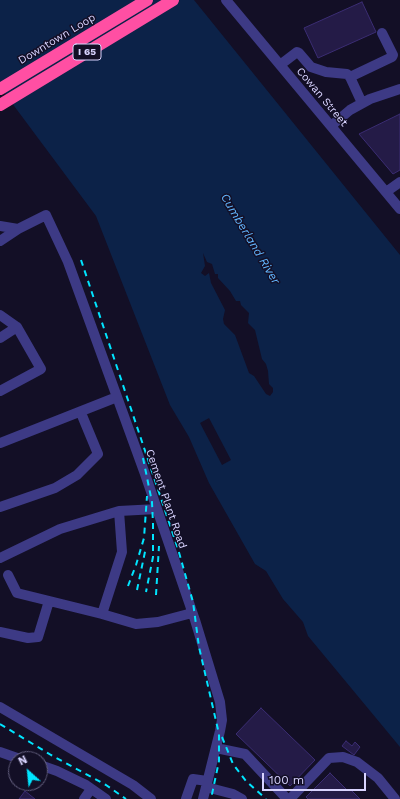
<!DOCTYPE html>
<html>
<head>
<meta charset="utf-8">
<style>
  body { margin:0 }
  #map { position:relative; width:400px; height:799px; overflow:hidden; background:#130f26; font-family:"Work Sans",sans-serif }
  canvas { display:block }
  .north { position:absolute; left:8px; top:751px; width:40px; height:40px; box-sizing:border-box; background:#130f26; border:1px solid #625e7d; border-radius:50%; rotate:333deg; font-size:11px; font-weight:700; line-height:16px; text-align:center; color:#d9d4ff }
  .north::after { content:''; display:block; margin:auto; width:14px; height:18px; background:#00e5ff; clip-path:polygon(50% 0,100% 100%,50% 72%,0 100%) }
  .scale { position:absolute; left:262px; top:773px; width:104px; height:18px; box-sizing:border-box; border:2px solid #d9d4ff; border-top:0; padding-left:5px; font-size:12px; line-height:14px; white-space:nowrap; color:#d9d4ff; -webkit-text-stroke:3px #130f26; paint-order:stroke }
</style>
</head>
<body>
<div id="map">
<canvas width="400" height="799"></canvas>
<div class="north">N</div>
<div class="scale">100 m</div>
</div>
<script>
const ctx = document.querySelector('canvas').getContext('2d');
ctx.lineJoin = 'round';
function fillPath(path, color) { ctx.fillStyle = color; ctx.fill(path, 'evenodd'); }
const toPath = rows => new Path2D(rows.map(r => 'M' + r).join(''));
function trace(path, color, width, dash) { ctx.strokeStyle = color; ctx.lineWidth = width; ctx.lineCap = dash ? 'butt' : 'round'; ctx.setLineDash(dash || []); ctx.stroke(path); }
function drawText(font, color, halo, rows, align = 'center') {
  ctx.font = font + ' "Work Sans",sans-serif'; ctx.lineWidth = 3; ctx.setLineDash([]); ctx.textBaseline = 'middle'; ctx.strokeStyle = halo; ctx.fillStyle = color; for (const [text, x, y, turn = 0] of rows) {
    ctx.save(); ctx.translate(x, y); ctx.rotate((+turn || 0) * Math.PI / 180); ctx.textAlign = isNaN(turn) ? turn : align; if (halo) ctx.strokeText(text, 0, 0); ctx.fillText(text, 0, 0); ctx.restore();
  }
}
const water = toPath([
  [0,0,194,0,400,255,400,747,308,636,303,622,283,599,266,571,255,564,209,483,189,437,170,405,96,216,0,87],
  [203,253,207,262,212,264,215,274,218,274,218,278,230,291,236,301,240,301,241,305,249,313,248,323,255,330,262,359,266,364,268,371,269,384,273,388,273,392,270,396,266,394,254,376,249,373,235,335,224,324,223,319,225,310,211,283,209,273,205,276,201,273,205,266],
  [209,418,231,460,222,465,200,423]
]);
const building = toPath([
  [362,2,376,32,318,58,304,28,362,2],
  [400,114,400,170,393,174,359,134,400,114],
  [261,708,315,760,290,786,236,734,261,708],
  [346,741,352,746,355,742,360,747,354,755,342,746,346,741],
  [330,773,348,791,350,789,360,799,308,799,306,797,330,773],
  [25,791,35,799,19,799,25,791]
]);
const minor = toPath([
  [226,0,400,209],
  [280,65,297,52,299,53,311,67,326,72,347,74,350,77,362,103],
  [350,77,392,57,393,55,382,33],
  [331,126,350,110,370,99,400,89],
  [386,192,400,182],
  [0,226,18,229],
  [0,241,18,229,46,215,68,262,145,474,195,620,220,702,222,720,220,731,203,799],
  [0,315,17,327],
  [0,338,17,327,41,369,0,391],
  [0,443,117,397],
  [0,507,55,488,77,475,98,454,81,413],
  [157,509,119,511,122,552,102,614,136,624,158,622,192,613],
  [0,558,60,529,119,511],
  [8,575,17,593,102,614],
  [0,632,28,638,38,637,49,601],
  [0,707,133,785,151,799],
  [216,748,245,754,287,799],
  [0,752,20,759],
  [40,765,57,771,86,785,106,799],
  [206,787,233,794,242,799],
  [84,799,91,789],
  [186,799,193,779,207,781],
  [290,799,329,758,343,757,357,762,378,778,395,799]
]);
const highway = toPath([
  [0,89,147,0],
  [0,105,173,0]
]);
const rail = toPath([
  [81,260,178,549,193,602,199,647,219,734,219,761,211,799],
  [143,458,152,502,153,524,153,557,146,592],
  [128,586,136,565,144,538,147,496],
  [137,590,146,547],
  [156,595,159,546],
  [0,724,51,755,106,785,126,799],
  [222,737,233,764,246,781,266,799]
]);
const shields = [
  [87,52,28]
];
const shieldNames = [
  ["I 65",87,52]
];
const streetNames = [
  ["Downtown Loop",57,39,-31],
  ["Cowan Street",322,97,50],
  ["Cement Plant Road",166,499,71]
];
const waterNames = [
  ["Cumberland River",250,239,59]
];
fillPath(water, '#0c2248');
fillPath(building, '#241b47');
trace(building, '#3b2d73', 1);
trace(minor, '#3d3a85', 10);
trace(highway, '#ff4fa3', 12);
trace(rail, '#00e5ff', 2, [6, 5]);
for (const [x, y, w] of shields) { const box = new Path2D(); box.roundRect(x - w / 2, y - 8, w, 16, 3); ctx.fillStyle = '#130f26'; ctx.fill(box); trace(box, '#d9d4ff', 1); }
drawText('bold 10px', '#d9d4ff', null, shieldNames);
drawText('11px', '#d9d4ff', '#130f26', streetNames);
drawText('italic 12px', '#62b6ff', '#130f26', waterNames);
</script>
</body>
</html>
